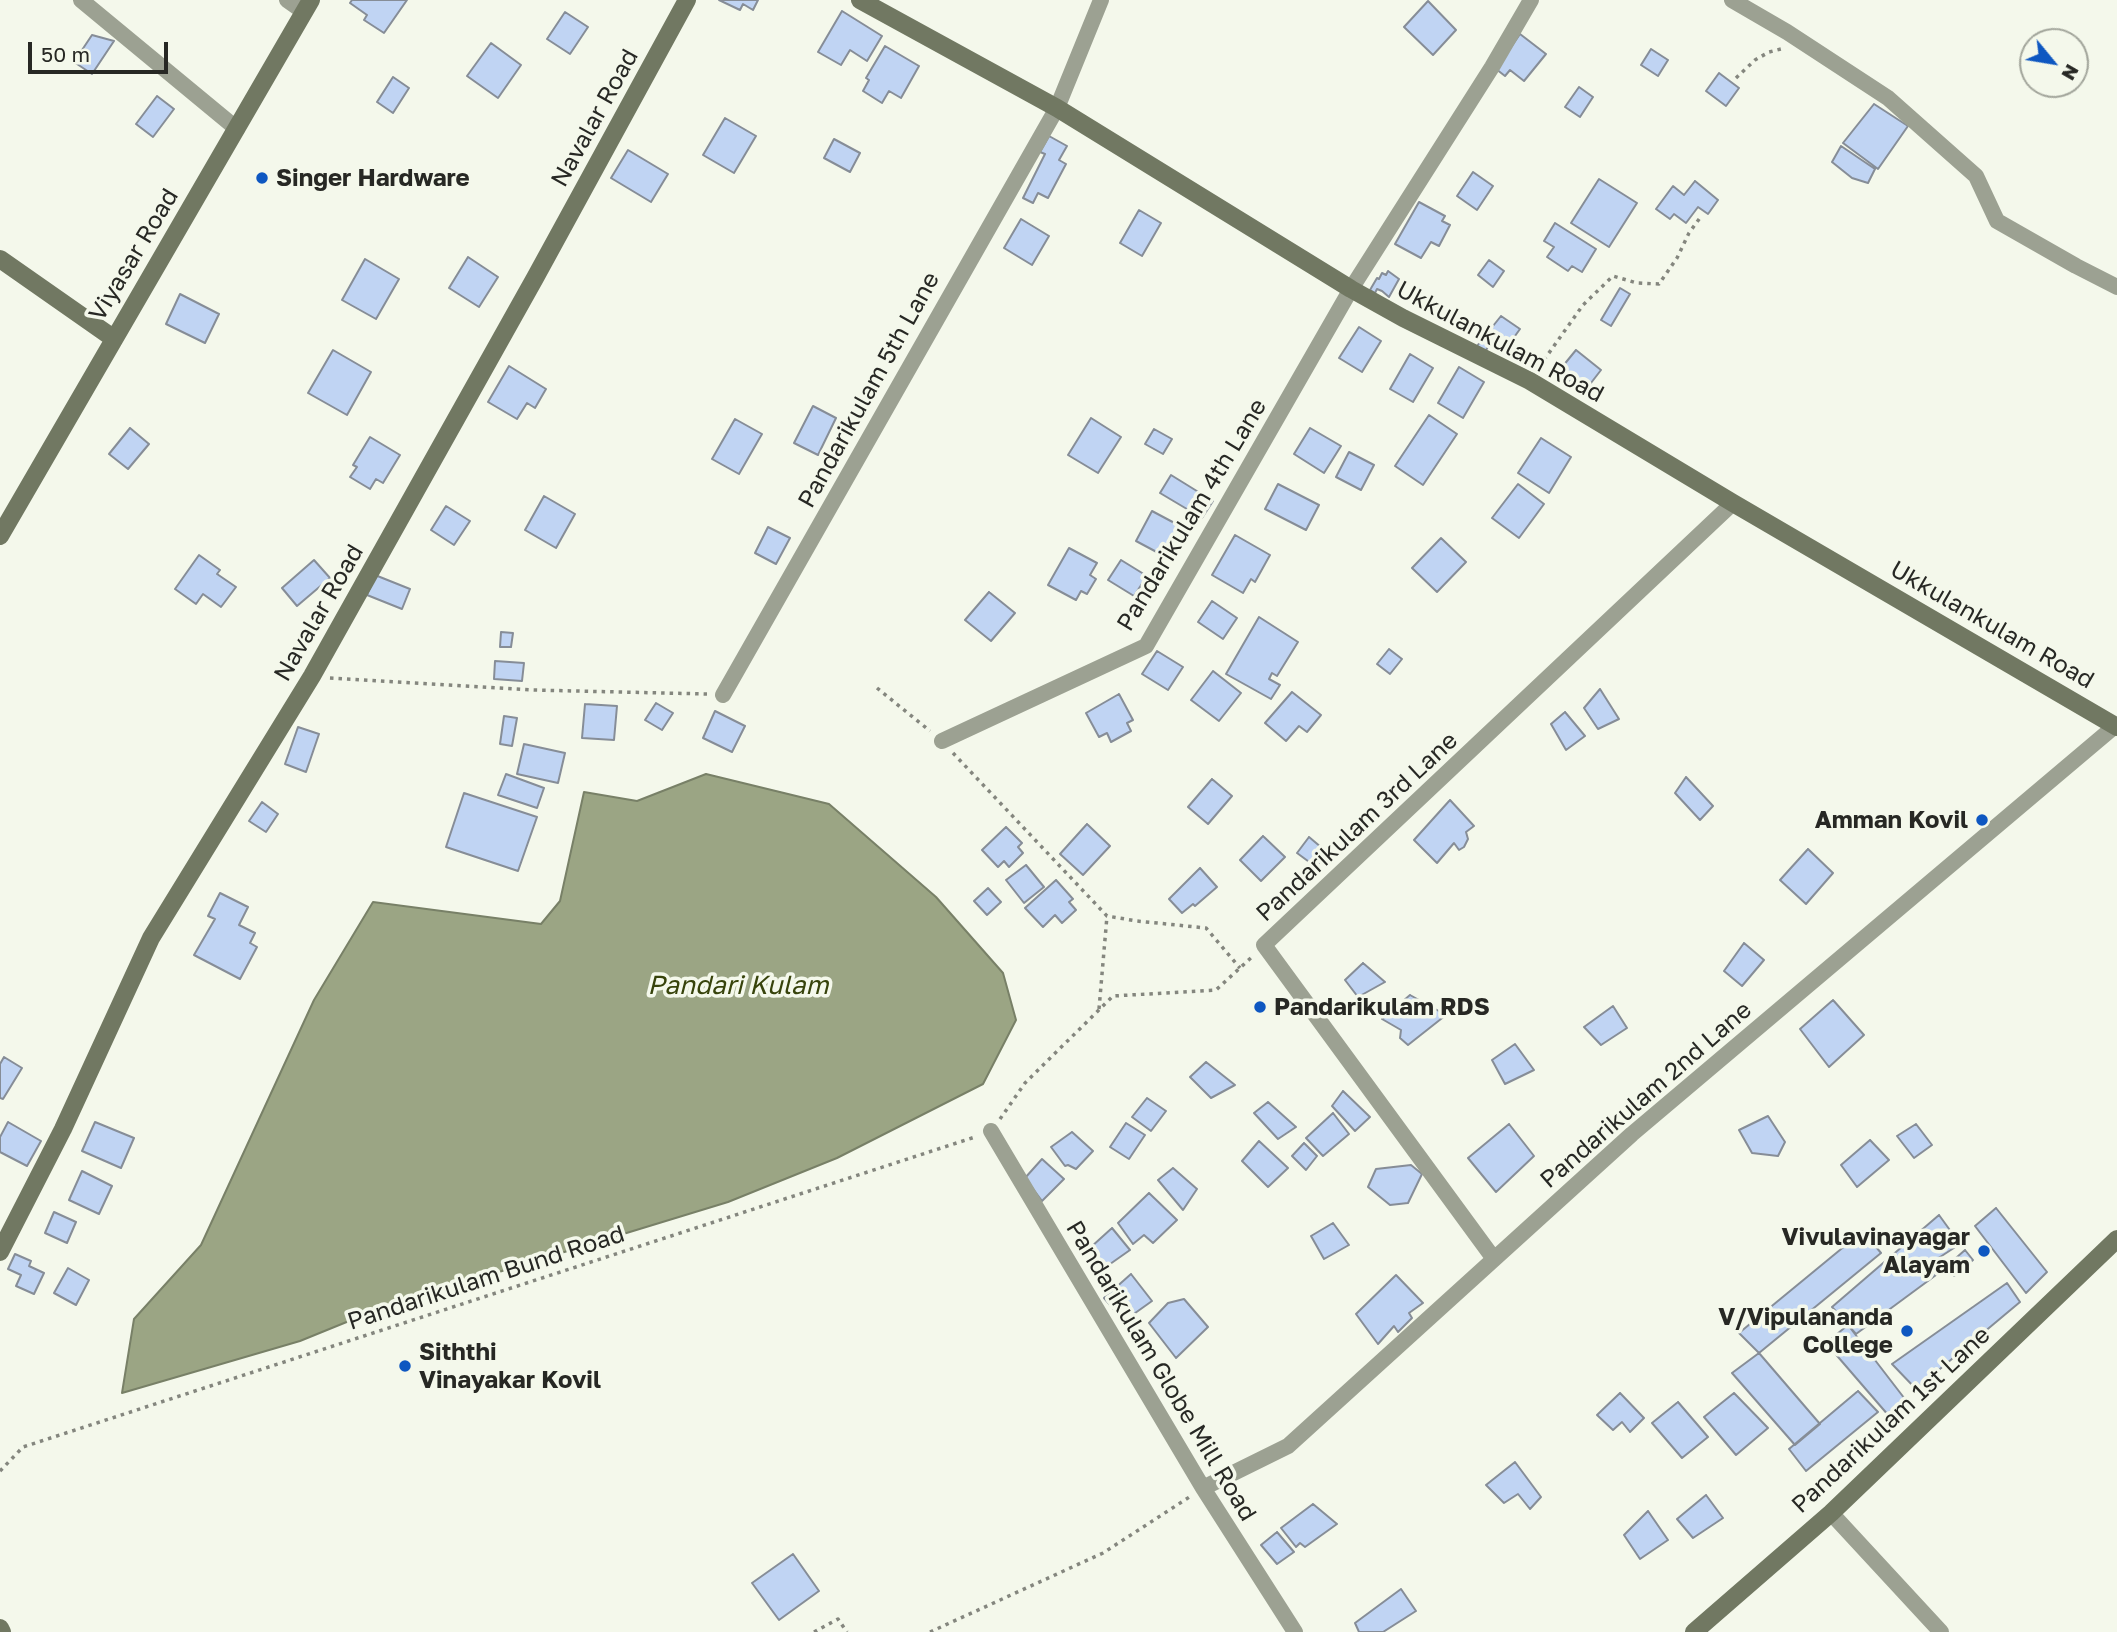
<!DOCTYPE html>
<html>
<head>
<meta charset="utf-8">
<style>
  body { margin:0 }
  #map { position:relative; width:2117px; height:1632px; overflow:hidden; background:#f4f8eb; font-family:"Golos Text",sans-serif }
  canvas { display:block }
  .north { position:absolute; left:2019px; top:28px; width:70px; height:70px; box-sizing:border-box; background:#f4f8eb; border:2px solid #a2a59b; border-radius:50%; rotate:120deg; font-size:19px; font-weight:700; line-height:28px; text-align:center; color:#272824 }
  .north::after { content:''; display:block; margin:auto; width:24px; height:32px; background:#0e57c1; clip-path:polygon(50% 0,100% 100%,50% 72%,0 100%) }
  .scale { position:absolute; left:28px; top:42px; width:140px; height:32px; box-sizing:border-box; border:4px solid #272824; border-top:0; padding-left:9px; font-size:21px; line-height:24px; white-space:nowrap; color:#272824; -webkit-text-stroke:5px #f4f8eb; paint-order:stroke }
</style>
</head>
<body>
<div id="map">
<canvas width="2117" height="1632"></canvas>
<div class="north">N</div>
<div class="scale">50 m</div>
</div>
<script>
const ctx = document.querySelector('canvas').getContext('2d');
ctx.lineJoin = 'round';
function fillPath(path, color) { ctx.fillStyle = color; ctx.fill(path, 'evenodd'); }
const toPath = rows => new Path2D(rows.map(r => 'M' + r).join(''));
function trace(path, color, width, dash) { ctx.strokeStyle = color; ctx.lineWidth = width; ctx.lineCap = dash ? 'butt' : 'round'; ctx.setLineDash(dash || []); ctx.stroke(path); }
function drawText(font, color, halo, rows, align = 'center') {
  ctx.font = font + ' "Golos Text",sans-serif'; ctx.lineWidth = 7; ctx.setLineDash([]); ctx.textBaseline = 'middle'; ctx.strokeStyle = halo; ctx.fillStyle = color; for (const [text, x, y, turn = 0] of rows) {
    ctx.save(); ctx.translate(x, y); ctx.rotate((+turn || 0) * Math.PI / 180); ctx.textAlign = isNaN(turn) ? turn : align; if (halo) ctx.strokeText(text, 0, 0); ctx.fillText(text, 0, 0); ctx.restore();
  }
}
const water = toPath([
  [706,774,829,804,936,897,1003,973,1016,1020,983,1084,837,1158,728,1202,381,1308,300,1341,122,1393,134,1319,201,1245,314,1000,373,902,541,924,560,901,584,792,637,801,706,774]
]);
const building = toPath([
  [352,0,407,0,384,33,364,20,367,15,350,3,352,0],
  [719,0,758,0,753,10,743,4,740,10,719,0],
  [1428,1,1456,30,1433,55,1404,27,1428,1],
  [842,11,882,36,867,61,850,50,841,65,818,52,842,11],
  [565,12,588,27,570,54,547,39,565,12],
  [1520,34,1546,54,1524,81,1510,70,1505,76,1496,69,1520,34],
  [92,35,114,41,92,74,74,62,92,35],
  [491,43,521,65,498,98,467,76,491,43],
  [885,46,919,66,901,98,889,91,882,103,863,91,869,80,866,78,885,46],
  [1651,49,1668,60,1658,76,1641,65,1651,49],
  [1719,73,1739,88,1726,106,1706,91,1719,73],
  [393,77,409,88,393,113,377,102,393,77],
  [1579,87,1593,97,1580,117,1565,107,1579,87],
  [157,96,174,109,153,137,136,124,157,96],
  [1874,104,1908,126,1878,169,1843,143,1874,104],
  [725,118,756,136,734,173,703,155,725,118],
  [1049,136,1067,146,1059,160,1066,164,1048,198,1038,193,1033,203,1023,198,1045,154,1040,152,1049,136],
  [834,139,860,153,850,172,824,158,834,139],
  [1841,146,1875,169,1868,183,1852,178,1832,162,1841,146],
  [628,150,668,174,651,202,611,178,628,150],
  [1473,172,1493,186,1477,210,1457,196,1473,172],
  [1599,179,1637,203,1609,247,1571,223,1599,179],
  [1695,181,1718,200,1708,214,1698,207,1686,223,1674,214,1670,219,1656,209,1673,186,1684,195,1695,181],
  [1419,202,1445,216,1442,221,1450,225,1439,246,1431,242,1421,258,1395,244,1419,202],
  [1139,210,1161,223,1142,256,1120,243,1139,210],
  [1021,219,1049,236,1032,265,1004,248,1021,219],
  [1555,223,1596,249,1582,272,1572,266,1568,271,1547,257,1554,247,1544,241,1555,223],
  [468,257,498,277,479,307,449,288,468,257],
  [365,259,399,279,376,319,342,300,365,259],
  [1489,260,1504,271,1493,287,1478,275,1489,260],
  [1388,271,1399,279,1389,297,1382,291,1377,289,1375,293,1370,290,1377,278,1379,279,1382,273,1386,275,1388,271],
  [1620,288,1630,294,1611,326,1601,320,1620,288],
  [180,294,219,314,205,343,166,324,180,294],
  [1501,316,1520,329,1502,354,1489,345,1485,352,1477,346,1501,316],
  [1359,327,1381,341,1362,372,1339,358,1359,327],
  [333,350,371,372,347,415,308,393,333,350],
  [1576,350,1601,370,1584,392,1558,372,1576,350],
  [1410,354,1433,368,1413,402,1390,389,1410,354],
  [509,366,546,389,535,408,527,403,517,419,488,402,509,366],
  [1459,367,1484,382,1463,418,1438,403,1459,367],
  [813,406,836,418,818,455,794,443,813,406],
  [1429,415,1457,434,1423,485,1395,466,1429,415],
  [1091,418,1121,437,1098,473,1068,455,1091,418],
  [735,419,762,434,739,474,712,459,735,419],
  [130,428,149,444,128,469,109,454,130,428],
  [1310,428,1341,446,1324,473,1294,454,1310,428],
  [1154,429,1172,439,1163,454,1145,444,1154,429],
  [370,437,400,455,383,483,376,479,370,489,350,477,357,467,353,465,370,437],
  [1541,438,1571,457,1549,493,1518,473,1541,438],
  [1349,452,1374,465,1361,490,1336,477,1349,452],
  [1171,475,1213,501,1202,518,1160,493,1171,475],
  [1278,484,1319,505,1306,530,1265,509,1278,484],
  [1518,484,1544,504,1519,538,1492,518,1518,484],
  [544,496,575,514,556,548,525,530,544,496],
  [446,506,470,521,454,545,431,530,446,506],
  [1152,511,1182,527,1166,557,1136,541,1152,511],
  [768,527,790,538,776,564,755,553,768,527],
  [1235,535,1270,555,1255,582,1251,579,1243,593,1212,575,1235,535],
  [1441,538,1466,562,1437,592,1412,568,1441,538],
  [1069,548,1097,563,1090,575,1096,579,1087,594,1081,591,1076,600,1048,585,1069,548],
  [199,555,220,570,217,574,236,587,221,607,203,594,196,604,175,589,199,555],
  [314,560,330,578,297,606,282,588,314,560],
  [1121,560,1147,576,1134,596,1108,580,1121,560],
  [375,575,410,589,402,609,367,595,375,575],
  [989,592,1015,613,991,641,965,620,989,592],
  [1212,601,1237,618,1223,639,1198,622,1212,601],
  [1259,617,1298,642,1277,676,1272,673,1269,679,1280,685,1271,699,1226,674,1259,617],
  [501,632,513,633,511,647,500,647,501,632],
  [1389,649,1402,659,1390,674,1377,664,1389,649],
  [1157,651,1183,667,1168,690,1142,674,1157,651],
  [495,661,524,663,522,681,494,679,495,661],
  [1213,671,1241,693,1219,721,1191,700,1213,671],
  [1600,689,1619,719,1598,729,1584,708,1600,689],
  [1292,692,1321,715,1307,732,1299,726,1286,741,1265,723,1292,692],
  [1119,694,1133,720,1127,723,1131,731,1111,742,1107,733,1099,737,1086,713,1119,694],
  [656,703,673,713,662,730,645,720,656,703],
  [585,704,617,706,614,740,582,738,585,704],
  [715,711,745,726,732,752,703,738,715,711],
  [1565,712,1585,736,1566,750,1551,724,1565,712],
  [504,716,517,718,512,746,500,744,504,716],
  [298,727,319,734,306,772,285,764,298,727],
  [524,744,565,753,558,783,517,774,524,744],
  [506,774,544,788,537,808,498,795,506,774],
  [1686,777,1713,806,1700,820,1675,793,1686,777],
  [1212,779,1232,796,1208,824,1188,807,1212,779],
  [464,793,537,817,518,871,446,847,464,793],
  [1450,800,1474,826,1466,832,1468,839,1464,847,1459,850,1454,843,1437,863,1414,840,1450,800],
  [262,802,278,814,266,832,249,821,262,802],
  [1087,824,1110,846,1083,875,1060,854,1087,824],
  [1006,827,1022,843,1018,847,1023,853,1009,867,1004,861,998,867,982,850,1006,827],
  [1263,836,1285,857,1261,881,1240,860,1263,836],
  [1309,837,1328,853,1316,867,1297,853,1309,837],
  [1808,849,1833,873,1806,904,1780,880,1808,849],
  [1026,865,1044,887,1024,903,1006,880,1026,865],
  [1200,868,1217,887,1195,906,1193,904,1182,913,1169,899,1200,868],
  [1056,880,1073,899,1069,902,1076,910,1062,923,1055,915,1043,927,1025,908,1056,880],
  [988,888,1001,902,987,915,974,901,988,888],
  [220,893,248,907,239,925,255,933,250,943,257,947,240,979,194,955,215,919,208,916,220,893],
  [1744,943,1764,960,1742,986,1724,971,1744,943],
  [1363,963,1385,982,1358,997,1345,980,1363,963],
  [1410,995,1446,1015,1408,1045,1400,1038,1401,1030,1382,1019,1410,995],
  [1833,1000,1864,1035,1829,1067,1800,1029,1833,1000],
  [1613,1006,1627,1028,1601,1045,1584,1027,1613,1006],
  [1515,1044,1534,1070,1505,1084,1492,1060,1515,1044],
  [4,1057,22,1068,3,1099,0,1098,0,1064,4,1057],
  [1206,1062,1235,1085,1211,1098,1190,1077,1206,1062],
  [1343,1091,1370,1117,1355,1131,1332,1106,1343,1091],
  [1147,1098,1166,1111,1151,1131,1132,1117,1147,1098],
  [1268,1102,1296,1127,1278,1139,1254,1113,1268,1102],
  [1333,1113,1349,1134,1323,1156,1306,1138,1333,1113],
  [1768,1116,1785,1142,1778,1156,1752,1153,1739,1130,1768,1116],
  [8,1122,41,1141,27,1166,0,1152,0,1137,8,1122],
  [95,1122,134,1138,121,1168,82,1151,95,1122],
  [1126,1123,1145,1135,1129,1159,1110,1147,1126,1123],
  [1509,1124,1534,1156,1496,1192,1468,1158,1509,1124],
  [1916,1124,1932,1145,1914,1158,1897,1136,1916,1124],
  [1072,1132,1093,1151,1076,1169,1068,1165,1065,1166,1051,1147,1072,1132],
  [1870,1140,1889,1160,1857,1187,1841,1165,1870,1140],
  [1259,1141,1288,1168,1268,1187,1242,1161,1259,1141],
  [1304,1143,1317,1156,1306,1170,1292,1156,1304,1143],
  [1042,1159,1064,1179,1042,1201,1025,1178,1042,1159],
  [1411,1165,1422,1174,1408,1203,1390,1205,1368,1187,1376,1169,1411,1165],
  [1173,1168,1197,1189,1183,1210,1158,1180,1173,1168],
  [82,1171,112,1186,99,1214,69,1200,82,1171],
  [1149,1193,1177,1220,1153,1243,1144,1235,1133,1244,1118,1223,1149,1193],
  [1996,1208,2047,1272,2026,1293,1975,1226,1996,1208],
  [54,1212,76,1222,67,1243,45,1233,54,1212],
  [1939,1215,1960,1244,1937,1259,1943,1265,1932,1271,1936,1275,1856,1334,1832,1307,1939,1215],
  [1333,1223,1349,1245,1324,1259,1311,1236,1333,1223],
  [1112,1228,1130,1250,1103,1269,1091,1247,1112,1228],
  [1863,1231,1881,1253,1759,1353,1739,1333,1863,1231],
  [1965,1250,1973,1260,1954,1276,1948,1265,1965,1250],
  [15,1254,31,1261,29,1266,44,1273,34,1294,16,1286,21,1275,8,1269,15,1254],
  [68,1268,89,1280,76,1305,54,1293,68,1268],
  [1131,1274,1152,1301,1124,1321,1104,1298,1131,1274],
  [1396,1275,1423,1303,1409,1313,1412,1318,1398,1332,1394,1326,1378,1344,1356,1314,1396,1275],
  [2007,1283,2020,1302,1916,1389,1892,1364,2007,1283],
  [1184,1299,1208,1327,1176,1358,1149,1323,1168,1303,1184,1299],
  [1848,1325,1908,1403,1889,1416,1826,1343,1848,1325],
  [1759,1353,1820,1424,1795,1445,1732,1373,1759,1353],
  [1858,1391,1878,1412,1806,1471,1789,1449,1858,1391],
  [1620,1393,1644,1418,1630,1432,1622,1422,1613,1430,1597,1415,1620,1393],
  [1734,1393,1768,1428,1736,1455,1704,1417,1734,1393],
  [1678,1402,1708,1437,1682,1458,1652,1423,1678,1402],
  [1515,1462,1541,1497,1530,1509,1518,1494,1504,1503,1486,1485,1515,1462],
  [1706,1495,1723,1518,1693,1538,1677,1519,1706,1495],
  [1313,1504,1337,1524,1305,1547,1300,1543,1296,1547,1281,1528,1313,1504],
  [1648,1511,1668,1540,1640,1559,1624,1535,1648,1511],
  [1277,1532,1294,1552,1277,1564,1261,1545,1277,1532],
  [793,1554,819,1591,779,1620,752,1583,793,1554],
  [1401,1589,1416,1611,1383,1632,1359,1632,1355,1623,1401,1589]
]);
const path = toPath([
  [1736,78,1755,60,1769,52,1781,49],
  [1539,367,1583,305,1613,276,1637,283,1659,284,1677,258,1689,233,1702,215],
  [330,678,533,690,707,694],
  [877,688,930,731],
  [953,753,1107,916,1137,921,1206,928,1240,968],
  [1099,1009,1107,916],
  [1000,1119,1025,1083,1113,996,1216,990,1253,956],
  [0,1471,23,1447,975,1137],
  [814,1632,838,1619,847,1632],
  [930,1632,1103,1553,1191,1496]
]);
const street = toPath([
  [81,0,237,129],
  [287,0,304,12],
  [1732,0,1787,32,1888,98,1976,176,1997,221,2076,266,2117,287],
  [723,695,1057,108,1101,0],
  [942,741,1146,646,1351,289,1492,67,1531,0],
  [991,1131,1203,1488,1295,1632],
  [1494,1259,1264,945,1733,503],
  [1203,1488,1288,1446,1632,1134,2115,726],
  [1831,1513,1941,1632]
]);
const secondary = toPath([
  [860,0,1057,108,1351,289,1403,318,1530,381,1733,503,2117,727],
  [0,259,113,338],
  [0,536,311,0],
  [0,1252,63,1129,151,938,312,676,535,278,687,0],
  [0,1628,2,1632],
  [1694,1632,1831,1513,2117,1239]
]);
const markers = [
  [262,178,7,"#0e57c1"],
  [1982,820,7,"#0e57c1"],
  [1260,1007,7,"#0e57c1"],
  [1984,1251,7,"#0e57c1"],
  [1907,1331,7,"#0e57c1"],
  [405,1366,7,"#0e57c1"]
];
const streetNames = [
  ["Navalar Road",595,118,-61],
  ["Viyasar Road",134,255,-59],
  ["Ukkulankulam Road",1500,342,28],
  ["Pandarikulam 5th Lane",869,390,-61],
  ["Pandarikulam 4th Lane",1192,515,-59],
  ["Navalar Road",319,613,-60],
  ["Ukkulankulam Road",1992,625,30],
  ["Pandarikulam 3rd Lane",1357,827,-43],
  ["Pandarikulam 2nd Lane",1646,1095,-41],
  ["Pandarikulam Bund Road",486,1278,-18],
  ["Pandarikulam Globe Mill Road",1161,1371,59],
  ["Pandarikulam 1st Lane",1891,1420,-43]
];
const poiNames = [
  ["Singer Hardware",276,178],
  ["Amman Kovil",1968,820,"right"],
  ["Pandarikulam RDS",1274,1007],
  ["Vivulavinayagar",1970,1237,"right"],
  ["Alayam",1970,1265,"right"],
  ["V/Vipulananda",1893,1317,"right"],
  ["College",1893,1345,"right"],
  ["Siththi",419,1352],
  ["Vinayakar Kovil",419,1380]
];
const waterNames = [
  ["Pandari Kulam",738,986]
];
fillPath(water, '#9ba584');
trace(water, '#788067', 2);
fillPath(building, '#c0d4f3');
trace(building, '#868d97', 2);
trace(path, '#84867e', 3.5, [3.5, 5]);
trace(street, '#9ca192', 16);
trace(secondary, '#717862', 18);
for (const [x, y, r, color] of markers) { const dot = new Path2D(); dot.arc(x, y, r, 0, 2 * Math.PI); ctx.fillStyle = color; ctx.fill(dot); trace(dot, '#f4f8eb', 2.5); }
drawText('24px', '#272824', '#f4f8eb', streetNames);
drawText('bold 24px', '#272824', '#f4f8eb', poiNames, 'left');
drawText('italic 26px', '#37430b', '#f4f8eb', waterNames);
</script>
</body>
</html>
